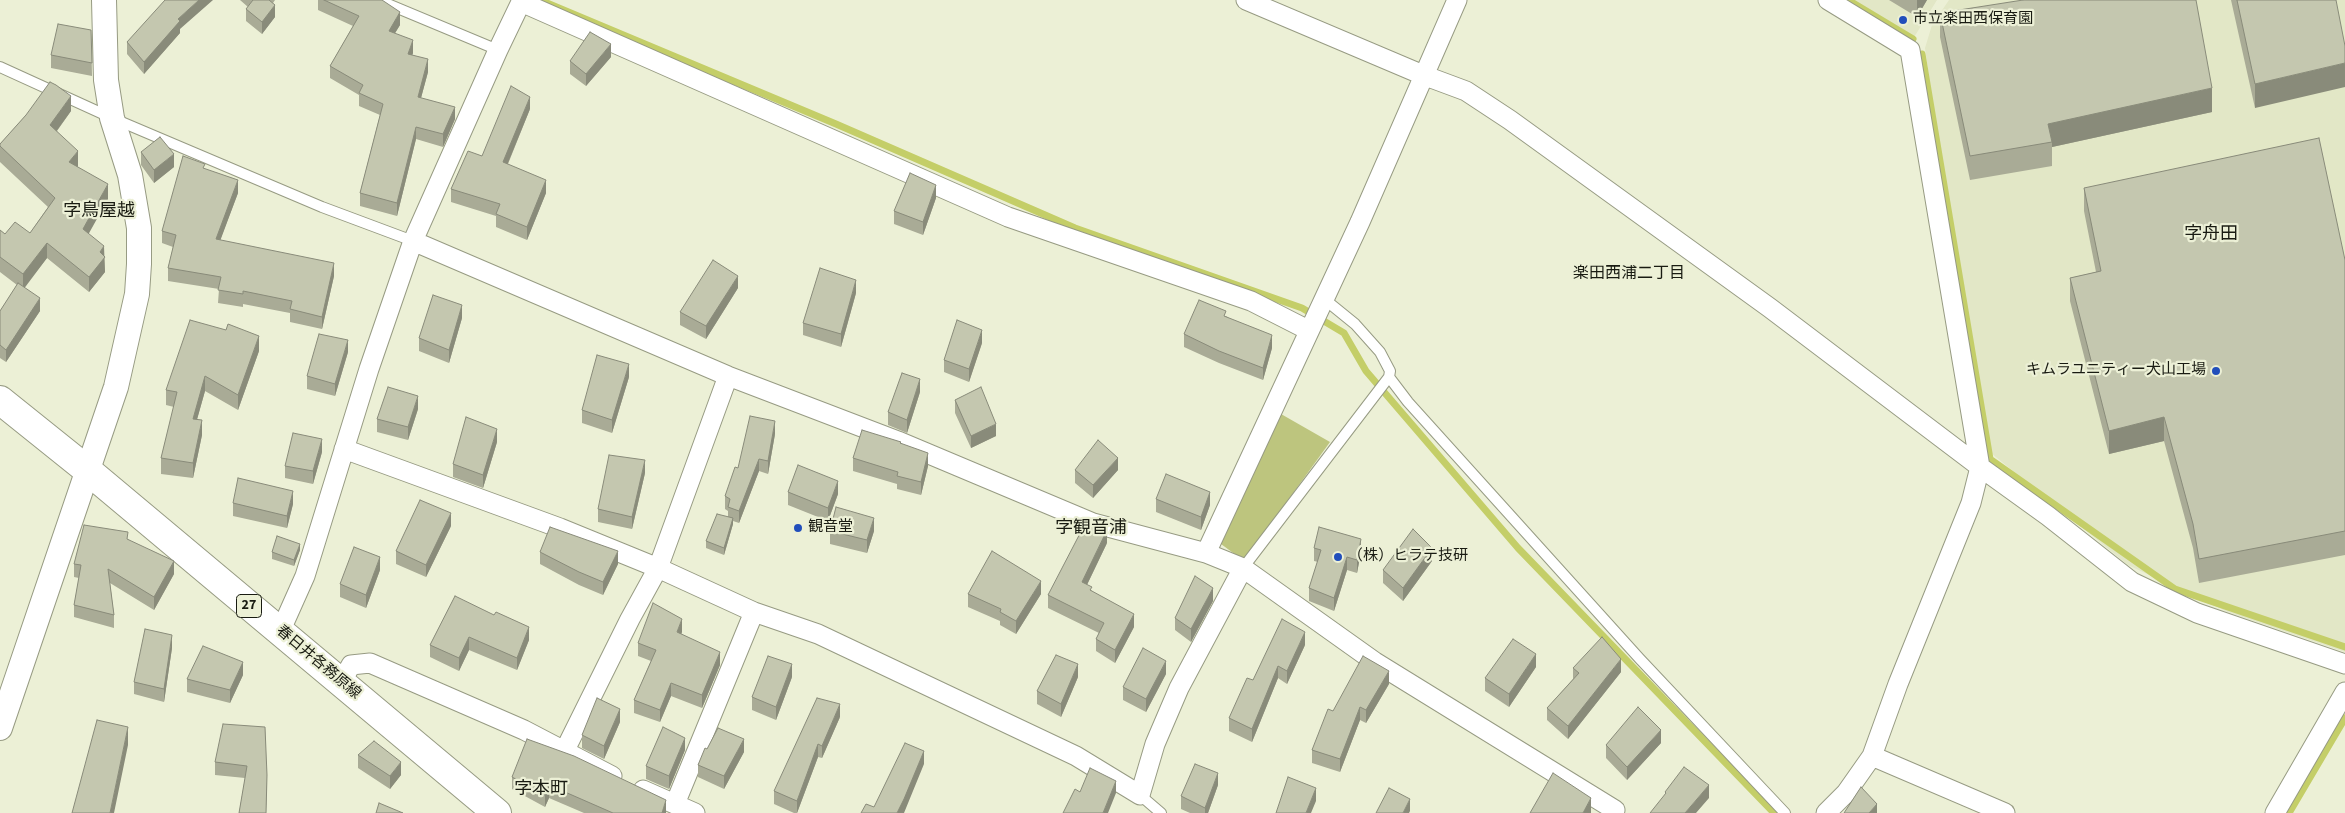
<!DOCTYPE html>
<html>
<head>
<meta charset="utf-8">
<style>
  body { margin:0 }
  canvas { display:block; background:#ecf0d6 }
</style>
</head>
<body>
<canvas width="2345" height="813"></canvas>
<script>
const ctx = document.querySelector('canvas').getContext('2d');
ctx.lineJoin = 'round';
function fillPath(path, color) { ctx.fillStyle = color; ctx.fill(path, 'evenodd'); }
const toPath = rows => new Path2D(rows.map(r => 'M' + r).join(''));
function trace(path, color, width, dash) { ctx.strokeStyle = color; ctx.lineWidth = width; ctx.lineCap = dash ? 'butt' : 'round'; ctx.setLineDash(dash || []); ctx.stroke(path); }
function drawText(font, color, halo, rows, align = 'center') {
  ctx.font = font + ' "Source Sans 3","Noto Sans JP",sans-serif'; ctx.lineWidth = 4.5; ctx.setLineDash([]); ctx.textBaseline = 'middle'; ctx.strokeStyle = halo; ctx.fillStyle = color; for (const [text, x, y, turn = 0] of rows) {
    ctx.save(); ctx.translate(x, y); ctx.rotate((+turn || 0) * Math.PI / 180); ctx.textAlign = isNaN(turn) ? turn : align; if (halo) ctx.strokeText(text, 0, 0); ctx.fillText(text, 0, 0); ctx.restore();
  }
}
const built = toPath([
  [1850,0,1937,0,1913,39],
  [1949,0,2345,0,2345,652,2228,612,2128,565,1980,444,1925,48,1932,25]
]);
const green = toPath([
  [1281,414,1330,442,1244,561,1221,544]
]);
const stream = toPath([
  [545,0,547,3,836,124,1075,228,1302,308,1344,333,1366,371,1518,548,1774,813],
  [1848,0,1913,39],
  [1922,54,1990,459,2175,589,2345,647],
  [2289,813,2345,718]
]);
const service = toPath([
  [378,0,498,50],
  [0,67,112,118,322,207,413,241],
  [1323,298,1355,324,1380,352,1390,371,1389,377,1408,402,1639,658,1785,813],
  [1243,568,1389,377],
  [1140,795,1161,813]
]);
const minor = toPath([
  [1246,0,1423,75,1466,91,1510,120,1770,308,1980,467,2048,516,2132,582,2197,613,2345,664],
  [521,2,1008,217,1251,301,1308,330],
  [413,241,728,376,898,441,1093,523,1206,553,1243,568,1375,662,1615,810,1613,813],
  [344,449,560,528,658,568,754,612,818,634,1076,756,1140,795,1155,744,1179,688,1243,568],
  [1206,553,1360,222,1457,0],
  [280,632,305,576,369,369,413,241,498,50,522,0],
  [341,683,351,665,370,663,524,730,612,776],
  [565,750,630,619,658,568,728,376],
  [1872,756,2005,813],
  [643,790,695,813],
  [675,804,754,612],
  [1826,813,1846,793,1872,756,1898,684,1971,503,1980,467,1910,50,1828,0],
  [2275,813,2345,692]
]);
const tertiary = toPath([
  [0,728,116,387,137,294,139,264,139,228,130,175,112,118,106,80,104,0]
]);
const primary = toPath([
  [0,400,86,469,497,813]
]);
const wall = toPath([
  [240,0,275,0,273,3,275,17,262,34,246,21,246,9,248,7],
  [318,0,382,0,400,25,395,33,413,53,412,55,428,72,421,98,455,119,443,147,416,139,397,216,360,206,360,193,380,115,359,106,359,95,330,78,330,66,353,26,318,10],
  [1889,0,1927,0,1917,17],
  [2231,0,2336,0,2255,108],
  [1940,13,2212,112,2052,147,2052,166,1970,180,1940,37],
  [180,29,180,33,144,74,127,54,127,42],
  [91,30,92,76,51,68,51,55],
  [611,57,586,86,570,74,570,61],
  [530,109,508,164,546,193,527,240,496,227,496,216,451,202,451,189],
  [71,111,57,131,78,166,78,167,108,199,88,233,104,256,105,272,89,292,47,258,24,287,40,311,6,362,0,358,0,311,17,285,0,272,0,230,5,234,30,233,48,207,0,162,0,144,26,115],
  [141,152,174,167,154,183,141,165],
  [205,169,238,193,220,240,334,276,322,329,290,322,290,313,243,304,243,307,218,303,219,289,168,281,168,268,173,247,162,243,162,231],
  [2084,188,2345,260,2345,555,2199,583,2193,548,2164,441,2109,454,2070,301,2070,278,2096,272,2084,211],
  [936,198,923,235,894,224,894,211],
  [738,288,706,339,680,325,680,312],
  [856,293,841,347,803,335,803,323],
  [1226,316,1272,348,1263,380,1219,363,1184,347,1184,334],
  [462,318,449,363,419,351,419,338],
  [982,343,969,382,944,372,944,360],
  [259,351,238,410,205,391,197,419,202,435,193,478,161,474,161,458,174,407,166,405,166,390],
  [348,352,335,396,307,389,307,376],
  [629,377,612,433,582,423,582,410],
  [920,392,907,433,888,425,888,412],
  [955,400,996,436,971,448,955,413],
  [418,409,408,440,377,432,377,419],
  [775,434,768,474,759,471,739,523,733,521,733,524,724,555,706,548,706,541,728,517,728,511,725,509,725,496,738,468],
  [497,442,483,488,453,477,453,464],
  [901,443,928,466,921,495,897,489,897,484,853,471,853,458],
  [322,452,313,484,285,478,285,466],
  [1075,470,1118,470,1093,498,1075,483],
  [645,473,632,529,598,522,598,509],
  [788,492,838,494,828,521,788,505],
  [1156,499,1210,505,1201,530,1156,512],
  [233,503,293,504,287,528,233,516],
  [451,526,426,577,396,564,396,551],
  [830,531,874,531,867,553,830,544],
  [128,539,174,574,154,610,110,583,114,615,114,628,74,617,74,605,79,578,74,577,74,564],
  [1107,543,1087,585,1092,591,1134,627,1115,663,1096,651,1096,639,1099,633,1048,608,1048,595],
  [1314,548,1361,552,1357,573,1347,570,1334,611,1309,601,1309,588,1318,562,1314,561],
  [300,550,294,566,272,559,272,552],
  [540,552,618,564,603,595,579,585,540,564],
  [1432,561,1403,601,1383,583,1383,570],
  [380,570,366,608,340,597,340,584],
  [968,594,1041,594,1016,634,1000,625,1000,621,968,607],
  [455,596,529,640,517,670,469,650,459,671,430,657,430,645],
  [1213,601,1191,642,1175,630,1175,618],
  [682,632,681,634,720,665,702,708,671,696,660,722,634,713,634,700,651,661,638,656,638,643],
  [1305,645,1287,684,1278,678,1252,742,1229,731,1229,718,1253,680],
  [172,648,164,702,134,694,134,682],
  [1536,667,1509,707,1485,691,1485,678],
  [1573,668,1621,672,1568,739,1547,720,1547,708,1573,679],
  [1166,674,1146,712,1123,700,1123,687],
  [243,675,230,703,187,692,187,679],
  [792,677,776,720,752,710,752,697],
  [1078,677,1061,717,1037,704,1037,691],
  [1389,684,1366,723,1360,720,1340,772,1312,763,1312,750,1333,711],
  [840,717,822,758,818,757,797,813,794,813,774,804,774,791],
  [620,722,604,759,582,748,582,735],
  [265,727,267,788,266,813,239,813,245,778,215,775,215,762],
  [1661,743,1627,780,1606,758,1606,745],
  [707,749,744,752,724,789,698,777,698,765],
  [685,750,669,789,646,779,646,766],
  [358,755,401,775,390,789,358,768],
  [512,777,666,813,584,813,549,798,545,807,512,789],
  [1218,785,1208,813,1190,813,1181,809,1181,796]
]);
const shadedWall = toPath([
  [199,0,213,0,180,29,180,33,144,74,144,62,178,19],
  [1917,0,1927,0,1917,17],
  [275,5,275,17,262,34,262,22],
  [400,12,400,25,389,43,389,31],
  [413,40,413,53,408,67,408,54],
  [611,44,611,57,586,86,586,74],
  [428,59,428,72,418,109,418,97],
  [2345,63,2345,87,2255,108,2255,84],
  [2212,88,2212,112,2052,147,2052,142,2048,124],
  [71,96,71,111,50,140,50,125],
  [530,97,530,109,503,175,503,162],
  [455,107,455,119,443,147,443,134],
  [416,127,416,139,397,216,397,203],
  [78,151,78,166,69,178,69,162],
  [174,154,174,167,154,183,154,170],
  [238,180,238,193,216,252,216,239],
  [546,180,546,193,527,240,527,227],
  [108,184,108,199,83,244,83,229],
  [936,185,936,198,923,235,923,222],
  [47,243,47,258,23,290,23,274],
  [104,246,105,272,89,292,89,277,100,252],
  [334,263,334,276,322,329,322,317],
  [738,276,738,288,706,339,706,326],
  [856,280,856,293,841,347,841,334],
  [40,298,40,311,6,362,6,350],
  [462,305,462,318,449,363,449,350],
  [982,330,982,343,969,382,969,369],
  [1272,335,1272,348,1263,380,1263,368],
  [259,336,259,351,238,410,238,395],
  [348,340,348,352,335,396,335,384],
  [629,364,629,377,612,433,612,420],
  [205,376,205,391,193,434,193,419],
  [920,379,920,392,907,433,907,420],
  [418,396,418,409,408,440,408,427],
  [2164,417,2164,441,2109,454,2109,431],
  [202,420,202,435,193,478,193,463],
  [775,421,775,434,768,474,768,461],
  [996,424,996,436,971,448,971,436],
  [497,429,497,442,483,488,483,475],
  [322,439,322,452,313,484,313,471],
  [928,453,928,466,921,495,921,482],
  [1118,458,1118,470,1093,498,1093,485],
  [759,459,759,471,739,523,739,511],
  [645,460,645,473,632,529,632,517],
  [838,481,838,494,828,521,828,508],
  [293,491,293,504,287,528,287,516],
  [1210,492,1210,505,1201,530,1201,517],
  [451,513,451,526,426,577,426,565],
  [733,518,733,524,724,555,724,548],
  [874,518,874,531,867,553,867,540],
  [1107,530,1107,543,1082,595,1082,582],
  [1361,539,1361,552,1357,573,1357,560],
  [300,544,300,550,294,566,294,560],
  [1432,548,1432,561,1403,601,1403,588],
  [618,551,618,564,603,595,603,582],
  [380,557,380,570,366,608,366,595],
  [1347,557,1347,570,1334,611,1334,598],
  [174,561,174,574,154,610,154,597],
  [1041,581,1041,594,1016,634,1016,621],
  [1213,588,1213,601,1191,642,1191,629],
  [1134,614,1134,627,1115,663,1115,650],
  [682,619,682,632,677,645,677,632],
  [529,627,529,640,517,670,517,658],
  [1305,632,1305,645,1287,684,1287,671],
  [172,635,172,648,164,702,164,689],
  [469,637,469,650,459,671,459,658],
  [720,652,720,665,702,708,702,695],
  [1536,654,1536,667,1509,707,1509,694],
  [1621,659,1621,672,1568,739,1568,726],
  [1166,661,1166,674,1146,712,1146,699],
  [243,662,243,675,230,703,230,690],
  [792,664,792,677,776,720,776,707],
  [1078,664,1078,677,1061,717,1061,704],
  [1278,666,1278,678,1252,742,1252,729],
  [1389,671,1389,684,1366,723,1366,710],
  [671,683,671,696,660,722,660,710],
  [840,704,840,717,822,758,822,746],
  [1360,707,1360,720,1340,772,1340,759],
  [620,709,620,722,604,759,604,746],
  [128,727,128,745,114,813,110,813],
  [1661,730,1661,743,1627,780,1627,767],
  [685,738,685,750,669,789,669,776],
  [744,739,744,752,724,789,724,776],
  [818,744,818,757,797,813,797,801],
  [924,751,924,764,904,813,897,813],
  [401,762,401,775,390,789,390,776],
  [1218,773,1218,785,1208,813,1205,813,1205,808],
  [1116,781,1116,793,1108,813,1103,813],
  [549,785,549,798,545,807,545,795],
  [1709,785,1709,798,1696,813,1685,813],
  [1316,788,1316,801,1311,813,1306,813],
  [1591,798,1591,813,1583,813],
  [1410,799,1410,811,1409,813,1403,813],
  [666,800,666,813,662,813],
  [1877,804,1877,813,1869,813]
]);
const building = toPath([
  [165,0,199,0,178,19,180,21,144,62,127,42,165,0],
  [253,0,269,0,275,5,262,22,246,9,253,0],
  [324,0,382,0,400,12,389,31,413,40,408,54,428,59,418,97,455,107,443,134,416,127,397,203,360,193,383,104,359,93,363,85,330,66,359,16,324,0],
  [2023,0,2196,0,2212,88,2048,124,2052,142,1970,156,1940,13,2023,0],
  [2237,0,2336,0,2345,46,2345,63,2255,84,2237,0],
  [58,24,91,30,92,63,51,55,58,24],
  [590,32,611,44,586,74,570,61,590,32],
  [50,82,56,85,71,96,50,125,78,151,69,162,108,184,83,229,104,246,100,252,105,257,89,277,47,243,23,274,0,257,0,230,5,234,15,222,30,233,55,198,0,146,0,144,26,115,50,82],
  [511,86,530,97,503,162,546,180,527,227,496,214,500,204,451,189,468,151,482,156,511,86],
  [160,137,174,154,154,170,141,152,160,137],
  [2319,138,2345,260,2345,531,2199,559,2193,524,2164,417,2109,431,2070,278,2101,271,2084,188,2319,138],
  [183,156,205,164,203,168,238,180,216,239,334,263,322,317,290,309,292,301,243,291,243,294,218,290,221,277,168,268,176,235,162,231,183,156],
  [910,173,936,185,923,222,894,211,910,173],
  [713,260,738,276,706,326,680,312,713,260],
  [820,268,856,280,841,334,803,323,820,268],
  [18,283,40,298,6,350,0,345,0,311,18,283],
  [433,295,462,305,449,350,419,338,433,295],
  [1199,300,1226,311,1224,316,1272,335,1263,368,1219,351,1184,334,1199,300],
  [190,320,226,330,228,324,259,336,238,395,205,376,193,419,202,420,193,463,161,458,177,392,166,390,190,320],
  [957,320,982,330,969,369,944,360,957,320],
  [319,334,348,340,335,384,307,376,319,334],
  [597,355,629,364,612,420,582,410,597,355],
  [902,373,920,379,907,420,888,412,902,373],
  [388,387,418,396,408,427,377,419,388,387],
  [981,387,996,424,971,436,955,400,981,387],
  [750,416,775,421,768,461,759,459,739,511,728,507,730,499,725,496,735,467,738,468,750,416],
  [466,417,497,429,483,475,453,464,466,417],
  [862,430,901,442,900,443,928,453,921,482,897,476,898,472,853,458,862,430],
  [293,433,322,439,313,471,285,466,293,433],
  [1098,440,1118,458,1093,485,1075,470,1098,440],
  [609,455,645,460,632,517,598,509,609,455],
  [798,465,838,481,828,508,788,492,798,465],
  [1166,474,1210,492,1201,517,1156,499,1166,474],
  [238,478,293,491,287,516,233,503,238,478],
  [420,500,451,513,426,565,396,551,420,500],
  [836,507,874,518,867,540,830,531,836,507],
  [717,514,733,518,724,548,706,541,717,514],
  [1087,520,1107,530,1082,582,1092,587,1090,590,1134,614,1115,650,1096,639,1104,623,1048,595,1087,520],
  [84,525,128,532,127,539,174,561,154,597,108,569,114,615,74,605,81,565,74,564,84,525],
  [550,527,618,551,603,582,579,572,540,552,550,527],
  [1319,527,1361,539,1357,560,1347,557,1334,598,1309,588,1321,550,1314,548,1319,527],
  [1413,529,1432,548,1403,588,1383,570,1413,529],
  [277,536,300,544,294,560,272,552,277,536],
  [354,547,380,557,366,595,340,584,354,547],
  [992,551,1041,581,1016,621,1000,612,1001,609,968,594,992,551],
  [1195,576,1213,588,1191,629,1175,618,1195,576],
  [455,596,494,615,496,612,529,627,517,658,469,637,459,658,430,645,455,596],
  [653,603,682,619,677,632,720,652,702,695,671,683,660,710,634,700,656,650,638,643,653,603],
  [1282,619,1305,632,1287,671,1278,666,1252,729,1229,718,1247,678,1253,680,1282,619],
  [145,629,172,635,164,689,134,682,145,629],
  [1602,637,1621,659,1568,726,1547,708,1579,673,1573,668,1602,637],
  [1513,639,1536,654,1509,694,1485,678,1513,639],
  [203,646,243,662,230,690,187,679,203,646],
  [1143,648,1166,661,1146,699,1123,687,1143,648],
  [1056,655,1078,664,1061,704,1037,691,1056,655],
  [768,656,792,664,776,707,752,697,768,656],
  [1363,656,1389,671,1366,710,1360,707,1340,759,1312,750,1328,709,1333,711,1363,656],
  [597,698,620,709,604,746,582,735,597,698],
  [817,698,840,704,822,746,818,744,797,801,774,791,817,698],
  [1638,707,1661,730,1627,767,1606,745,1638,707],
  [97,720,128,727,110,813,72,813,97,720],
  [223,724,265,727,267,775,266,813,239,813,247,766,215,762,223,724],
  [663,727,685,738,669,776,646,766,663,727],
  [718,728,744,739,724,776,698,765,705,748,707,749,718,728],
  [527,739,574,756,666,800,662,813,613,813,549,785,545,795,512,777,527,739],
  [374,741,401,762,390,776,358,755,374,741],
  [905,743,924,751,904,799,897,813,861,813,866,804,874,807,905,743],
  [1195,764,1218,773,1205,808,1181,796,1195,764],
  [1684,767,1709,785,1685,813,1650,813,1666,793,1665,792,1684,767],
  [1090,768,1116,781,1103,813,1063,813,1075,789,1080,792,1090,768],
  [1553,773,1591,798,1583,813,1530,813,1553,773],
  [1288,777,1316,788,1306,813,1276,813,1288,777],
  [1861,787,1877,804,1869,813,1844,813,1861,787],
  [1389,788,1410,799,1403,813,1376,813,1389,788],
  [379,803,403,813,376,813,379,803]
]);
const markers = [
  [1903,20,5,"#214ebb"],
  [2216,371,5,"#214ebb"],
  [798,528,5,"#214ebb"],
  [1338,557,5,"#214ebb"]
];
const shields = [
  [249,606,25]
];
const shieldNames = [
  ["27",249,606]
];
const poiNames = [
  ["市立楽田西保育園",1913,20],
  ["キムラユニティー犬山工場",2206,371,"right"],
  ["観音堂",808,528],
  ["（株）ヒラテ技研",1348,557]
];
const streetNames = [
  ["春日井各務原線",318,663,40]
];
const neighbourhoodNames = [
  ["楽田西浦二丁目",1629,274]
];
const quarterNames = [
  ["字鳥屋越",99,212],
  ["字舟田",2211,235],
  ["字観音浦",1091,529],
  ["字本町",541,790]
];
fillPath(built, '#e2e7c6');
fillPath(green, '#bdc57e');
trace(stream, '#c4ce68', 7);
trace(service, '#979b83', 12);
trace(minor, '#979b83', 21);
trace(tertiary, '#979b83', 26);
trace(primary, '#979b83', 30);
trace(service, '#fff', 10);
trace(minor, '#fff', 19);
trace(tertiary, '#fff', 24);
trace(primary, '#fff', 28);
fillPath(wall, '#a9ab96');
fillPath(shadedWall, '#898b7a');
fillPath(building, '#c4c7af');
trace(building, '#898b7a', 1);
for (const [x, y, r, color] of markers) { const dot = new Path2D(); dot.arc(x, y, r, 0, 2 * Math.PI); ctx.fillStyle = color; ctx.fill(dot); trace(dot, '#ecf0d6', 2); }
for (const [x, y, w] of shields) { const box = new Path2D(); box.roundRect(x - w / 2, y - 11.5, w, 23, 4); ctx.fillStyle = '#ecf0d6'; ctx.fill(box); trace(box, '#191b12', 1); }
drawText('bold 14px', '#191b12', null, shieldNames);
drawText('15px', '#191b12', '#ecf0d6', poiNames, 'left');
drawText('15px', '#191b12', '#ecf0d6', streetNames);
drawText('16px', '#191b12', '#ecf0d6', neighbourhoodNames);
drawText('18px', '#191b12', '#ecf0d6', quarterNames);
</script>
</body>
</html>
